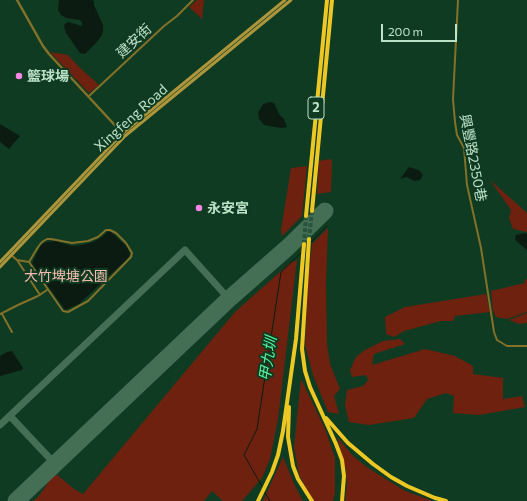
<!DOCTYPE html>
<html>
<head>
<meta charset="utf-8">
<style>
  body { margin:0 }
  #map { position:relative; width:527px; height:501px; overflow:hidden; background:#0f3b22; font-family:Commissioner,sans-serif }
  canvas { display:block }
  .scale { position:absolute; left:381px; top:24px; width:76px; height:18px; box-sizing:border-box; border:2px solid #bbe1c6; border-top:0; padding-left:5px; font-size:12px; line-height:14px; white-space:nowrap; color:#bbe1c6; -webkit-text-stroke:3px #0f3b22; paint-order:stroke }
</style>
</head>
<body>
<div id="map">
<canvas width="527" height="501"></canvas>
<div class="scale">200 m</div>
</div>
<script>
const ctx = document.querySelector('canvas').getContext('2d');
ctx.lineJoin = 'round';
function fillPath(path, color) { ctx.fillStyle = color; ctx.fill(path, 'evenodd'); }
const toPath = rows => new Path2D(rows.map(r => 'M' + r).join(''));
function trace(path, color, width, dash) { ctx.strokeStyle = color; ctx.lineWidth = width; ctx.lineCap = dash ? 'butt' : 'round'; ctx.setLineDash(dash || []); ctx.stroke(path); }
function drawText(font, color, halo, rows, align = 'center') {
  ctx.font = font + ' Commissioner,"Noto Sans TC",sans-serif'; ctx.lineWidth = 4; ctx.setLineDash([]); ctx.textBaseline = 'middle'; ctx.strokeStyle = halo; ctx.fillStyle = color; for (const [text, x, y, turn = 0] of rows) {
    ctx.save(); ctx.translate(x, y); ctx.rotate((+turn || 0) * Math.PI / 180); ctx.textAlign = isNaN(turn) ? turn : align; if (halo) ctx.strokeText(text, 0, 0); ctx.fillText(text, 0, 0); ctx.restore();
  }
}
const green = toPath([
  [197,0,204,0,202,19,189,7],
  [50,52,68,55,78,66,99,85,89,93],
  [330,159,332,161,331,192,317,194,319,161],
  [307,166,302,216,282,236,281,230,291,168],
  [490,180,527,213,527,232,513,229,509,218,511,210],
  [328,228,326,283,327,344,330,364,340,389,334,396,339,414,328,412,313,375,305,345,308,280,312,244],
  [297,260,278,419,270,459,262,478,242,501,223,501,212,491,204,501,33,501,38,497,55,473,74,489,83,494,235,312,290,263],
  [527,279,527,312,507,319,496,317,493,311,491,291,525,283,525,280],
  [486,294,490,312,455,316,453,321,441,321,404,331,394,337,386,334,385,317,405,307],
  [527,313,527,323,519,324,509,320],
  [400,339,405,344,374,354,372,365,425,349,455,356,473,366,473,374,503,378,503,399,522,396,525,407,479,415,453,413,454,396,446,393,427,399,414,418,369,425,349,422,345,406,347,390,363,386,369,379,365,375,352,377,350,370,356,357,365,350,383,341],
  [301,379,325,429,335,458,335,493,333,501,313,501,299,475,294,447],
  [337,437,353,456,368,468,405,491,433,501,345,501,347,484,346,470],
  [283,457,295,486,303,501,263,501]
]);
const water = toPath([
  [59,0,93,0,94,2,94,5,103,25,103,30,102,35,96,43,85,54,80,53,66,33,64,26,65,24,68,22,82,26,82,23,80,20,66,18,61,15,58,10],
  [270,102,274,103,279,114,284,119,287,127,281,128,264,125,259,119,258,113,263,104],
  [0,124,20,136,9,149,0,142],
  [409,167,419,170,423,175,420,180,414,181,407,177,400,179],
  [107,232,111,232,127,247,130,254,128,258,79,304,65,310,32,263,41,245,46,242,55,241,72,246,82,245,93,242,102,237],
  [525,233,527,234,527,250,515,240,516,235],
  [12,351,23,368,22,370,0,376,0,356,7,352]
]);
const stream = toPath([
  [311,242,327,226],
  [263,488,244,455,257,429,281,272,302,252],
  [264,491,270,501]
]);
const taxiway = toPath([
  [10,416,55,464],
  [0,425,185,250,229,299]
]);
const runway = toPath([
  [16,501,229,299,287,248,325,211]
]);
const motorwayTunnel = toPath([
  [309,239,312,211],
  [304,244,306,216]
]);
const minor = toPath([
  [458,0,453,99,455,122,457,135,464,148,467,185,481,248,494,332,497,340,507,346,527,346],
  [89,96,164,26,177,16,193,0],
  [11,255,17,260,29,262,63,311,68,312,88,301,131,257,132,253,126,243,116,233,110,230,106,230,98,237,88,241,72,243,51,239,47,239,42,242,38,247,29,262],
  [17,260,40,295],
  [0,314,18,305,38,296,47,290],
  [2,314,12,332]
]);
const tertiary = toPath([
  [17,0,43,46,49,54,123,134]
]);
const secondary = toPath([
  [0,262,123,133,285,0],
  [0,267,125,136,291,0]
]);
const motorway = toPath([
  [312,211,332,0],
  [306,216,327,0],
  [309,239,302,349,305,371,310,387,336,444,342,460,344,476,342,501],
  [289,407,288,437,293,466,298,479,312,501],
  [326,418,348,443,373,464,391,477,407,486,435,498,446,501],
  [258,501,272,472,278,455,283,431,296,339,304,244]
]);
const markers = [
  [19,76,4,"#fb87e5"],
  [199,208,4,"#fb87e5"]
];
const shields = [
  [316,108,16]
];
const shieldNames = [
  ["2",316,108]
];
const streetNames = [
  ["建安街",134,41,-43],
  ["Xingfeng Road",131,118,-42],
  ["興豐路2350巷",473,158,79]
];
const poiNames = [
  ["籃球場",27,76],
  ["永安宮",207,208]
];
const parkNames = [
  ["大竹埤塘公園",66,276]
];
const waterNames = [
  ["甲九圳",268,359,-81]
];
fillPath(green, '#6f210f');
fillPath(water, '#0c1b11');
trace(stream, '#0c1b11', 1);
trace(taxiway, '#446f55', 7);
trace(runway, '#446f55', 17);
trace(motorwayTunnel, '#29543b', 4, [4, 2]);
trace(minor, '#837129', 2);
trace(tertiary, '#837129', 2.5);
trace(secondary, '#ac953a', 3);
trace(motorway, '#edc824', 4);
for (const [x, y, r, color] of markers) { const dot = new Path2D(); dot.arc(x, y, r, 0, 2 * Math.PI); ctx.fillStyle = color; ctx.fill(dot); trace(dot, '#0f3b22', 1.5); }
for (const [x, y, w] of shields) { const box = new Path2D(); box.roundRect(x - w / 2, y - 11, w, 22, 3); ctx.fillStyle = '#0f3b22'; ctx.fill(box); trace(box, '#bbe1c6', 1); }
drawText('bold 13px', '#bbe1c6', null, shieldNames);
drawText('14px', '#bbe1c6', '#0f3b22', streetNames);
drawText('bold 14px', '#bbe1c6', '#0f3b22', poiNames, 'left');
drawText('14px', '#f8bdaf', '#0f3b22', parkNames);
drawText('italic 15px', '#5bf29b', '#0f3b22', waterNames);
</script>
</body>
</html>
